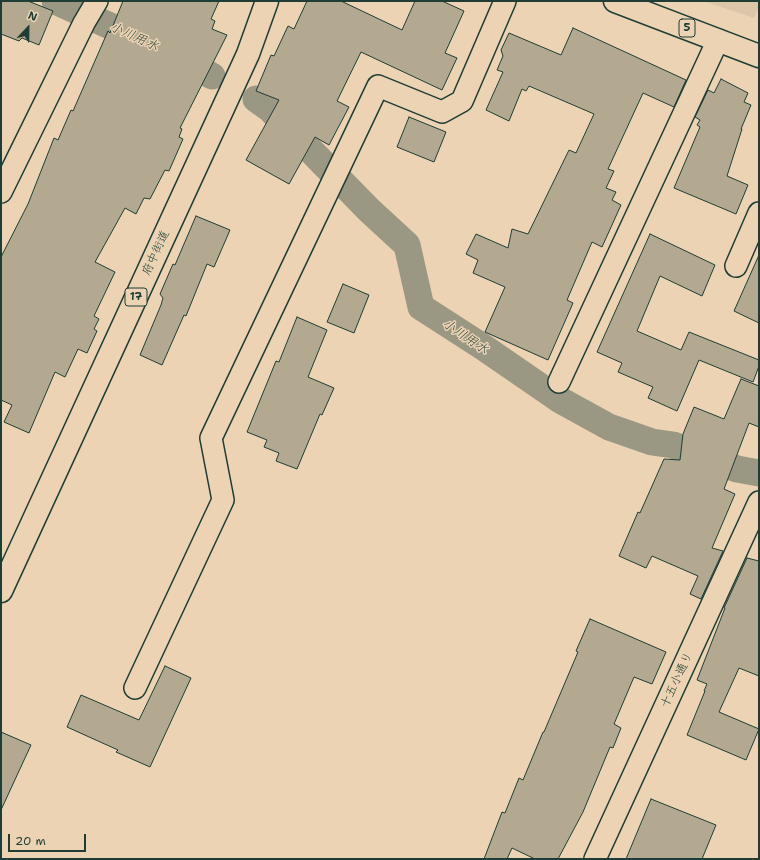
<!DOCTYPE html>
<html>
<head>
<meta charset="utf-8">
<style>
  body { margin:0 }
  #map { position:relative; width:760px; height:860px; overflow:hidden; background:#ecd3b4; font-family:"Shantell Sans",sans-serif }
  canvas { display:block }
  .frame { position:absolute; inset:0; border:2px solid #1f3d34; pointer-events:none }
  .north { position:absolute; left:8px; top:8px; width:40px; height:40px; -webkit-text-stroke:3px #ecd3b4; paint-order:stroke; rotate:22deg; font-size:11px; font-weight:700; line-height:16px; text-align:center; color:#1f3d34 }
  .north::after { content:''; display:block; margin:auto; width:14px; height:18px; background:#1f3d34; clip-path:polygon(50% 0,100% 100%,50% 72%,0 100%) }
  .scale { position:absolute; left:8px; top:834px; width:78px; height:18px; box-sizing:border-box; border:2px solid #1f3d34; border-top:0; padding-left:5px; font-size:12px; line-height:14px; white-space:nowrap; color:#1f3d34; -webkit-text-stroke:3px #ecd3b4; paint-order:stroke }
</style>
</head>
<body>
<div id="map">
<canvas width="760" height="860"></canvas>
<div class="frame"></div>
<div class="north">N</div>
<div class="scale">20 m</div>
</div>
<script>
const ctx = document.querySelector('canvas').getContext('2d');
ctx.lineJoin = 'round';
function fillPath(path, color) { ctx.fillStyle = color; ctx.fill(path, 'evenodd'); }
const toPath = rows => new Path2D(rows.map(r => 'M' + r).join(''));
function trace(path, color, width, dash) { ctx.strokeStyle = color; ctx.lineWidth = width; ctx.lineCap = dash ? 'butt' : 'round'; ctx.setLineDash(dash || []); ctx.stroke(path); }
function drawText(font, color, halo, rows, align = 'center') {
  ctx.font = font + ' "Shantell Sans","Klee One",sans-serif'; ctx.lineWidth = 3; ctx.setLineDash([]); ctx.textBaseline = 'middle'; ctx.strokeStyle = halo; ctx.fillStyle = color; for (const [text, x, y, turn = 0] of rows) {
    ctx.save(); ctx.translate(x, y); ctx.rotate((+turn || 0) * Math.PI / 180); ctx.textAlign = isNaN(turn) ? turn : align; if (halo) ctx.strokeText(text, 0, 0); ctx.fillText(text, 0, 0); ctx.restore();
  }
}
const built = toPath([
  [703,1,759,1,759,7,754,18]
]);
const canal = toPath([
  [55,1,174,55,212,76],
  [256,99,270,109,369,210,407,245,421,307,483,347,560,400,609,427,652,442,673,445,737,469,759,473]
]);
const building = toPath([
  [1,1,28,1,53,11,39,45,22,38,19,41,1,34,1,1],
  [123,1,219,1,211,19,215,21,212,29,227,35,180,128,182,129,179,137,183,139,169,171,165,170,150,199,144,198,136,214,125,208,95,262,115,272,94,316,99,319,94,329,97,331,87,353,78,349,65,377,55,372,29,433,4,422,12,405,1,400,1,257,28,204,54,138,58,140,71,110,73,111,108,31,110,33,123,1],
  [307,1,341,1,402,30,415,1,442,1,464,11,445,53,457,58,442,90,361,52,337,101,349,107,329,145,315,137,289,184,246,160,279,100,256,91,271,55,274,56,288,26,294,29,307,1],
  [573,28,686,80,674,107,643,93,608,169,614,171,606,188,616,192,612,200,621,205,602,247,592,242,567,300,573,303,548,360,485,332,505,287,473,273,478,260,466,254,476,234,508,248,512,229,528,234,569,150,576,153,594,114,529,86,526,91,522,89,509,121,486,110,503,72,497,70,503,56,501,50,509,33,561,55,573,28],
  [721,79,748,93,744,102,751,105,741,129,742,129,727,176,748,185,736,214,674,188,700,127,697,125,700,120,695,117,708,90,714,93,721,79],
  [409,117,446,132,434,162,397,147,409,117],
  [196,216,230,230,214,267,207,264,186,316,184,315,162,365,140,355,161,305,163,298,160,294,173,264,175,265,196,216],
  [650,234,715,265,702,296,660,276,637,331,681,350,689,332,759,360,759,366,753,382,699,360,677,411,648,398,653,387,618,372,622,363,597,352,650,234],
  [759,255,759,323,734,311,759,255],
  [343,284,369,295,354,333,327,322,343,284],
  [297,317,327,330,308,377,334,388,322,415,320,414,297,469,276,461,279,453,264,447,267,440,247,432,276,361,279,362,297,317],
  [741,379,759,386,759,427,749,423,724,489,735,494,712,548,723,551,701,599,690,594,698,576,652,556,646,568,619,556,638,512,640,513,664,459,680,460,683,434,694,407,724,419,741,379],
  [747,558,759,561,759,676,739,668,719,712,759,729,746,760,687,735,705,691,704,691,707,684,697,680,725,608,724,608,747,558],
  [590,619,666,652,652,684,634,677,614,724,621,728,613,748,610,747,583,812,558,859,535,859,512,848,507,859,484,859,502,812,505,813,519,778,523,780,543,732,544,732,578,652,576,651,590,619],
  [165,666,191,678,150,767,116,752,118,750,67,727,81,695,139,720,165,666],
  [1,732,31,745,1,810,1,732],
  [651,799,716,825,702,859,626,859,651,799]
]);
const minor = toPath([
  [1,192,84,23,97,1],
  [736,266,759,213],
  [559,382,718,40],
  [135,688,223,500,211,438,378,86,442,112,462,101,505,1],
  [595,859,759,502]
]);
const primary = toPath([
  [615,1,759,56],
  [1,591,248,54,267,1]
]);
const shields = [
  [687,28,16],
  [136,297,22]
];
const shieldNames = [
  ["5",687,28],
  ["17",136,297]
];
const streetNames = [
  ["府中街道",156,253,-65],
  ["十五小通り",677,680,-65]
];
const waterNames = [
  ["小川用水",134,37,24],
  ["小川用水",465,337,34]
];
fillPath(built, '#dbc6a9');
trace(canal, '#9a9882', 27);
fillPath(building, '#b3a990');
trace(building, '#1f3d34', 1);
trace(minor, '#1f3d34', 24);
trace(primary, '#1f3d34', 25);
trace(minor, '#ecd3b4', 21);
trace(primary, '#ecd3b4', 22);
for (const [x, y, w] of shields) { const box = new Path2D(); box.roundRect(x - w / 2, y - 9, w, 18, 3); ctx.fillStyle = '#ecd3b4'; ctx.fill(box); trace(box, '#1f3d34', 1); }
drawText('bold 11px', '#1f3d34', null, shieldNames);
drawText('12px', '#1f3d34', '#ecd3b4', streetNames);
drawText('italic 13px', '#314b40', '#ecd3b4', waterNames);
</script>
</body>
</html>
